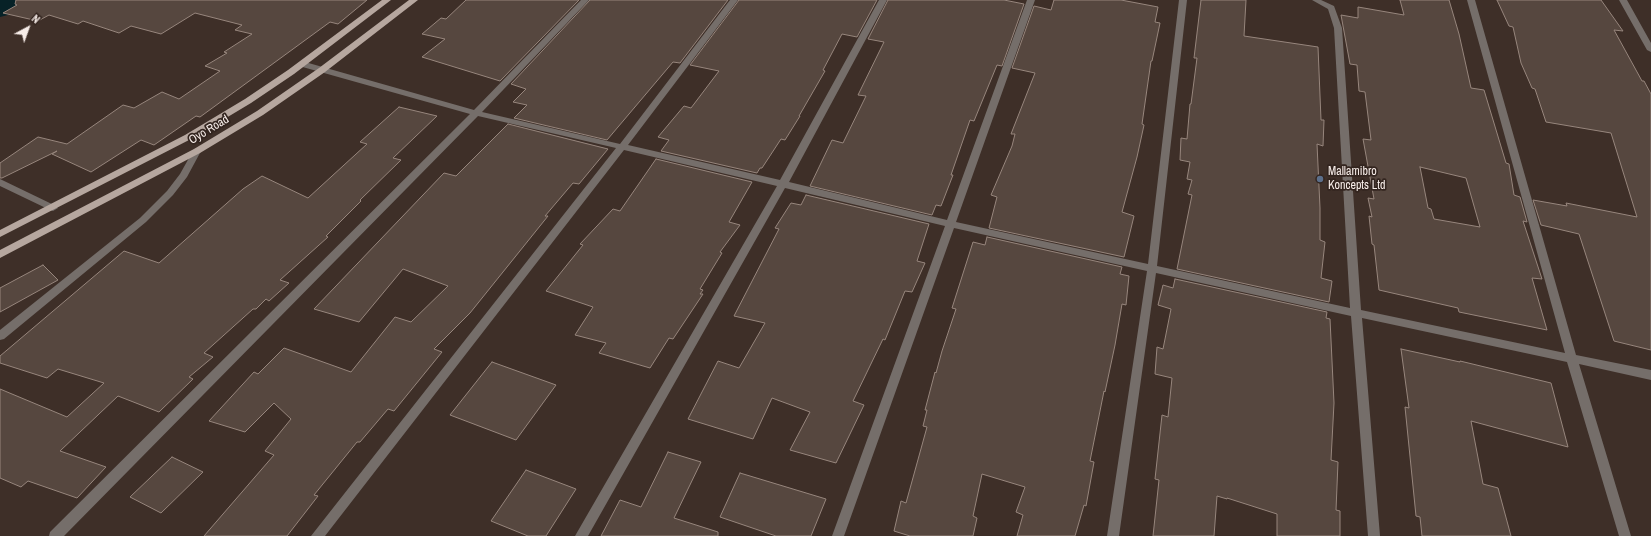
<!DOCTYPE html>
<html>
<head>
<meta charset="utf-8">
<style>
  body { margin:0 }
  #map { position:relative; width:1651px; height:536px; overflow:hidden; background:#3e2f28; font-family:"Archivo Narrow",sans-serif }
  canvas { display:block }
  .north { position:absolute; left:8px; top:8px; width:40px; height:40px; -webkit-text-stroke:3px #33251f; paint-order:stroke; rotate:41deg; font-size:11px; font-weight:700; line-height:16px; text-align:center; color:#f7ede9 }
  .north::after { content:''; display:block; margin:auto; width:14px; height:18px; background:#f7ede9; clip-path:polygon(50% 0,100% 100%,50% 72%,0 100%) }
</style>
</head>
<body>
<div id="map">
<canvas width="1651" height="536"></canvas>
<div class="north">N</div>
</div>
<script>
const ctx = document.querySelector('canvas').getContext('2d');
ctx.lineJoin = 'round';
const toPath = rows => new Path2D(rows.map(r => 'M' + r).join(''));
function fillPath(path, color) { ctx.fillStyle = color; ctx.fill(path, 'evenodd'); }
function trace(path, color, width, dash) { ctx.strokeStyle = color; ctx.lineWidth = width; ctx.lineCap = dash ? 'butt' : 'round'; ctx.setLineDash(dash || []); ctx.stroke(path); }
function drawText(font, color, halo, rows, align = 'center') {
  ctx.font = font + ' "Archivo Narrow",sans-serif'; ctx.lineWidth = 3.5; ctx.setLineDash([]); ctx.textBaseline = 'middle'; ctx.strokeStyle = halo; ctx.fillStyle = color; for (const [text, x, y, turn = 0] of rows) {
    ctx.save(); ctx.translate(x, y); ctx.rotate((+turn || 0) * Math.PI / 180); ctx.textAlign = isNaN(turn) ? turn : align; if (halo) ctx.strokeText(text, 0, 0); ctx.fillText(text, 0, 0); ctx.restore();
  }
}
const river = toPath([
  [0,0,27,0,23,7,12,14,0,17,0,0]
]);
const building = toPath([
  [16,0,367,0,338,24,330,22,200,117,196,116,154,145,141,140,91,172,52,154,57,151,2,178,0,178,0,163,38,137,67,144,123,105,134,108,162,92,179,99,220,71,205,66,227,53,224,52,252,34,235,30,242,25,195,13,161,34,131,26,119,33,83,21,78,24,49,15,38,21,3,13,17,5,15,4,16,0],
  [466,0,579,0,500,81,422,57,445,39,422,34,441,18,446,19,466,0],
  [590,0,728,0,680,63,673,62,607,140,514,118,527,105,513,102,526,89,511,84,590,0],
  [739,0,877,0,857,37,842,34,823,70,825,71,799,116,800,116,785,140,781,139,762,168,760,168,757,173,661,151,669,140,658,137,684,106,691,108,719,71,690,65,739,0],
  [888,0,1004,0,1024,4,1002,66,997,65,974,121,970,120,951,175,953,175,941,206,936,205,932,215,810,186,832,140,843,143,866,96,858,95,884,42,868,39,888,0],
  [1054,0,1121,0,1158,7,1155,22,1160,23,1152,61,1151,61,1142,124,1144,125,1137,157,1122,212,1134,216,1124,257,989,228,997,197,991,195,1012,146,1015,134,1011,134,1035,73,1012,68,1034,6,1051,10,1054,0],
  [1201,0,1246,0,1244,36,1318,47,1321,120,1324,120,1323,146,1317,144,1320,208,1320,240,1325,242,1321,278,1332,281,1329,302,1177,269,1192,195,1188,194,1192,180,1187,179,1190,162,1180,160,1181,138,1187,139,1190,104,1191,104,1197,58,1194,58,1201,0],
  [1400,0,1449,0,1459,34,1471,88,1484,90,1506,163,1509,164,1514,195,1520,197,1527,222,1523,221,1542,279,1532,278,1547,330,1459,312,1458,308,1379,290,1374,245,1372,244,1369,216,1372,217,1368,198,1374,199,1363,139,1371,140,1365,92,1359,91,1357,65,1350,64,1341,15,1358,18,1358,7,1404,15,1400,0],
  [1420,167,1466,178,1480,227,1434,219,1431,209,1428,208,1420,167],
  [1497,0,1601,0,1623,31,1614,30,1642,81,1644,81,1651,94,1651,350,1614,341,1579,234,1541,225,1533,200,1567,206,1566,203,1637,217,1611,133,1546,122,1535,89,1532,88,1521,63,1513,27,1509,26,1497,0],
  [399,107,437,116,393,158,401,160,360,200,361,201,326,236,328,237,280,280,289,283,269,301,266,299,256,309,253,309,204,353,213,357,189,377,193,379,159,412,118,396,60,451,106,467,77,498,28,481,21,487,0,478,0,389,67,417,104,383,58,369,47,378,0,363,0,356,124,251,159,263,243,189,262,176,308,198,367,144,360,142,399,107],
  [508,124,608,149,579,184,573,183,545,216,548,216,470,313,434,349,442,352,394,411,388,409,360,442,357,442,314,495,318,496,287,536,204,536,274,455,265,451,291,419,274,403,245,432,209,421,254,372,258,374,284,348,351,372,395,317,411,322,448,286,403,269,359,322,314,309,444,173,456,176,508,124],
  [656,159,752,182,729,222,740,225,720,252,722,253,700,289,703,290,700,294,703,294,673,339,669,338,650,368,599,353,606,343,575,335,593,307,546,291,583,245,580,244,613,209,620,211,656,159],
  [806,195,929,224,917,261,925,263,912,292,905,291,885,340,883,339,853,401,864,405,836,463,790,450,810,412,772,398,753,439,688,419,718,361,739,368,765,323,734,316,779,229,775,228,791,203,801,205,806,195],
  [987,237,1122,267,1120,274,1129,276,1126,305,1122,304,1115,345,1105,392,1104,391,1090,461,1094,462,1086,506,1084,505,1075,536,1017,536,1023,515,1016,512,1025,487,982,474,973,516,977,518,973,536,910,536,894,531,901,501,906,503,927,427,923,426,927,410,925,410,935,372,936,373,942,351,956,309,952,308,973,242,985,245,987,237],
  [43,265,58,280,0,312,0,288,43,265],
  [1175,279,1327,312,1326,318,1330,319,1334,403,1331,460,1338,462,1336,510,1340,511,1340,536,1277,536,1277,514,1227,498,1227,499,1217,496,1214,536,1153,536,1159,480,1155,479,1162,415,1168,417,1172,378,1155,374,1157,347,1163,349,1171,309,1158,305,1163,285,1173,288,1175,279],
  [1401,349,1460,362,1460,361,1551,383,1568,447,1471,421,1483,484,1498,488,1511,536,1422,536,1420,517,1416,516,1405,407,1409,408,1401,349],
  [492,362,556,385,516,440,450,415,492,362],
  [668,452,701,462,674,518,718,532,718,536,601,536,620,500,641,507,668,452],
  [172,457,203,472,161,513,130,497,172,457],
  [526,470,576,489,546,536,528,536,491,521,526,470],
  [740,473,826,499,811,536,776,536,720,517,740,473]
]);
const street = toPath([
  [581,0,589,0,482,112,620,144,730,0,738,0,628,145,780,180,879,0,887,0,789,182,947,220,1027,0,1035,0,956,222,1148,264,1179,0,1187,0,1157,266,1350,308,1334,28,1328,9,1312,0,1321,0,1334,6,1342,28,1361,310,1565,353,1467,0,1475,0,1576,355,1651,370,1651,380,1579,364,1631,536,1619,536,1567,362,1362,318,1380,536,1368,536,1351,316,1156,273,1119,536,1107,536,1147,271,954,228,844,536,832,536,945,226,785,188,588,536,575,536,777,186,624,150,325,536,311,536,616,148,478,116,64,536,49,536,50,532,470,114,299,66,299,62,305,62,474,110,581,0],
  [1619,0,1627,0,1651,43,1651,52,1647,50,1619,0],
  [197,148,201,151,187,177,173,195,146,222,4,339,0,340,0,330,140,218,167,191,180,174,194,149,197,148],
  [0,179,56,206,58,208,53,211,50,210,0,186,0,179]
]);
const primary = toPath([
  [382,0,391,0,294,74,251,103,191,139,0,237,0,230,185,135,245,99,288,70,382,0],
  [409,0,418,0,325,72,263,115,200,153,0,258,0,250,194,149,257,111,319,68,409,0]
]);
const markers = [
  [1320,179,4,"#5c6f8a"]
];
const streetNames = [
  ["Oyo Road",209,130,-31]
];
const poiNames = [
  ["Mallamibro",1328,172],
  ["Koncepts Ltd",1328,186]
];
fillPath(river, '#072227');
fillPath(building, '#56473f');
trace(building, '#97867d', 1);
fillPath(street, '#756e6a');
fillPath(primary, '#b6a79f');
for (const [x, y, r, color] of markers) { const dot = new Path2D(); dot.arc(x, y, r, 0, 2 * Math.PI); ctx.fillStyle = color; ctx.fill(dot); trace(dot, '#33251f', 1.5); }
drawText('12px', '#f7ede9', '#33251f', streetNames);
drawText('12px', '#f7ede9', '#33251f', poiNames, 'left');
</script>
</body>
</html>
